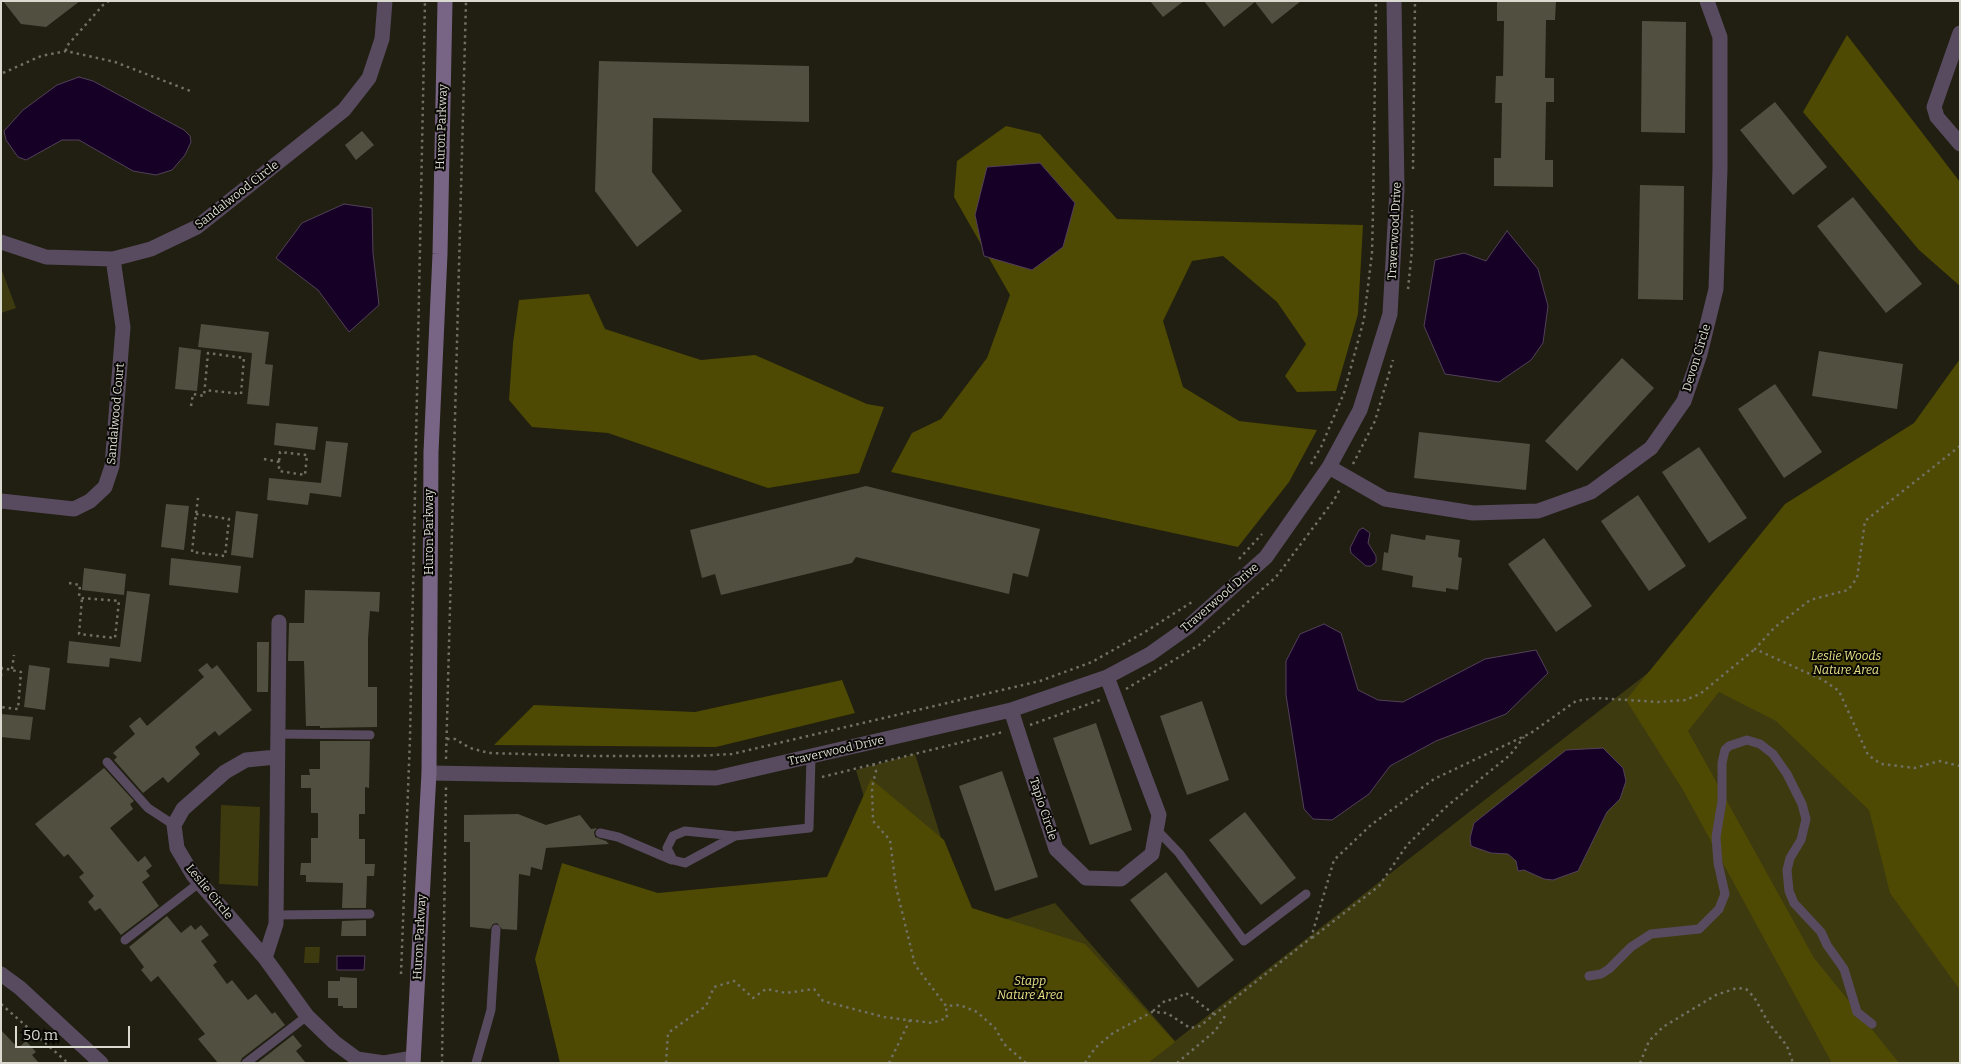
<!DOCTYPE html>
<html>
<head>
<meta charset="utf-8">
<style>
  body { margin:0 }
  #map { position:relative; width:1961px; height:1064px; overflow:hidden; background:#201f11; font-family:Bitter,serif }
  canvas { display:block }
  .frame { position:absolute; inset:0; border:2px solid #dadad1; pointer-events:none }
  .scale { position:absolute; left:15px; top:1026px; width:115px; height:22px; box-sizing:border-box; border:2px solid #dadad1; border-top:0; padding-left:6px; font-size:15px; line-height:18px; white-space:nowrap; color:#dadad1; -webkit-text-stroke:4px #090804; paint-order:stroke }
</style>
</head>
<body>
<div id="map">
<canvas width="1961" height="1064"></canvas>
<div class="frame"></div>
<div class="scale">50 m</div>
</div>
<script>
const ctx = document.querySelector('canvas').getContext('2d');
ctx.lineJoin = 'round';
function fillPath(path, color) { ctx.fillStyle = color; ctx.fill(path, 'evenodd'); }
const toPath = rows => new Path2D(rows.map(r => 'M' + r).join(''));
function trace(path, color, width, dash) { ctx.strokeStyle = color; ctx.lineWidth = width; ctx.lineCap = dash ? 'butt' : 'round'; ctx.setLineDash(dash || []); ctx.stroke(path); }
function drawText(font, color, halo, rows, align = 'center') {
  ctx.font = font + ' Bitter,serif'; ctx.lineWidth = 4; ctx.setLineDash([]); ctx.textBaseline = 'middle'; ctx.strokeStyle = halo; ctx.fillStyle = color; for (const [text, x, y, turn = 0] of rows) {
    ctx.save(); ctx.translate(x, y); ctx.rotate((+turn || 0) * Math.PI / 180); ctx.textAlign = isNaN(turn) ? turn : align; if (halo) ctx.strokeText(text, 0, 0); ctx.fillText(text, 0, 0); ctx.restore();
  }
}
const green = toPath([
  [1,268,16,308,1,313],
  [1960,430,1960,1063,585,1063,902,925,856,770,915,754,970,931,1055,903,1175,1041],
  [221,805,260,807,258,886,219,884],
  [305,947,320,947,319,963,304,963]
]);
const forest = toPath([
  [1847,35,1960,182,1960,286,1919,250,1803,112],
  [1006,126,1040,134,1117,219,1363,225,1358,314,1336,391,1297,392,1285,376,1306,344,1277,302,1223,256,1192,261,1163,321,1183,387,1239,421,1317,430,1289,482,1238,547,891,472,912,433,941,419,987,358,1010,295,954,197,957,161],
  [589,294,605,329,701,360,755,355,867,404,884,407,859,473,768,488,608,433,532,427,509,400,513,343,519,300],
  [1960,359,1960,990,1890,893,1869,810,1776,721,1719,692,1688,731,1814,958,1899,1063,1832,1063,1683,790,1626,700,1785,504,1914,423],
  [842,680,855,713,716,747,494,745,534,705,695,712],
  [871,779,944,840,972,908,1085,944,1175,1042,1148,1063,560,1063,535,959,562,863,658,893,827,877]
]);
const water = toPath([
  [79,77,93,81,184,130,190,136,191,142,185,155,172,170,156,175,133,171,79,140,62,140,26,160,18,157,6,140,4,131,23,110,57,85,79,77],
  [1040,163,1075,203,1063,247,1032,270,984,256,975,215,987,167,1040,163],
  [344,204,372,208,373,253,379,305,349,332,318,290,276,258,302,223,344,204],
  [1507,231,1538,269,1548,306,1543,343,1531,360,1499,382,1445,374,1424,326,1435,260,1464,253,1486,261,1507,231],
  [1363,528,1370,533,1368,543,1376,556,1376,562,1371,566,1366,566,1351,553,1350,548,1359,530,1363,528],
  [1324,624,1341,633,1358,690,1378,700,1403,702,1485,659,1536,650,1548,673,1506,714,1436,741,1390,766,1369,794,1332,820,1313,819,1304,809,1286,695,1286,661,1300,634,1324,624],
  [1603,748,1623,768,1626,781,1620,799,1607,812,1578,871,1553,880,1544,879,1524,870,1518,871,1516,861,1508,854,1491,853,1471,846,1470,838,1474,823,1566,750,1603,748],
  [337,956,365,956,364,970,337,970,337,956]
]);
const building = toPath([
  [3,1,80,1,46,27,21,24],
  [1150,1,1184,1,1163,17],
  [1204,1,1301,1,1272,24,1255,2,1224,27],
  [1497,1,1556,1,1555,20,1546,20,1545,78,1554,78,1554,102,1546,102,1545,160,1553,160,1553,187,1494,186,1494,158,1501,158,1502,103,1495,103,1496,76,1503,76,1504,21,1497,21],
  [1642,21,1686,22,1685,133,1641,132],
  [599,61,809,66,809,122,653,118,652,172,682,211,637,247,595,191],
  [1775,102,1827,167,1793,195,1740,130],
  [362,131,374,145,356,160,345,145],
  [1640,185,1684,186,1683,300,1638,299],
  [1853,197,1922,284,1886,313,1817,226],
  [201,324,269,332,265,364,273,365,269,406,247,404,252,353,198,347],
  [179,347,201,350,197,391,175,389],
  [1819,351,1903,364,1897,409,1812,396],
  [1622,358,1654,388,1577,471,1545,441],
  [1775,384,1822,452,1784,478,1738,409],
  [276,423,318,427,315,450,274,445],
  [1419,432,1530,444,1526,490,1414,478],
  [326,441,348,443,341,497,310,493,308,505,267,500,269,478,321,483],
  [1699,447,1747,518,1709,543,1662,472],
  [866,486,1040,529,1028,577,1013,573,1009,594,856,557,852,563,721,595,715,574,702,578,690,530],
  [1638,495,1686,566,1649,591,1601,521],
  [166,504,189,506,184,550,161,547],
  [236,511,258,514,253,558,231,555],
  [1391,534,1425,540,1426,535,1460,540,1458,557,1462,558,1458,590,1446,588,1446,592,1412,587,1413,576,1382,570,1384,552,1388,553],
  [1544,538,1592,606,1556,632,1508,564],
  [171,558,241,566,238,593,169,585],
  [84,568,126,574,124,595,82,590],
  [305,590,380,592,379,612,370,611,368,639,368,687,377,687,377,727,320,728,320,726,306,726,304,661,288,661,289,623,304,623],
  [127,591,150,594,141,662,110,658,109,667,67,663,69,641,120,647],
  [257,642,269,642,268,692,257,692],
  [207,663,212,669,217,665,252,710,219,736,215,731,195,747,200,754,168,783,163,777,143,793,114,760,117,757,113,753,135,734,129,726,140,717,147,726,204,677,198,670],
  [29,665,50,668,45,710,24,707],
  [1202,701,1229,780,1187,795,1160,716],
  [1,714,33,717,30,740,1,737],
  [1096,723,1132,830,1090,845,1053,738],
  [320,741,370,741,369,788,365,787,365,814,359,814,359,839,365,839,365,864,375,864,374,876,367,876,366,908,342,908,343,883,306,882,306,875,300,875,301,863,311,863,311,838,318,838,318,813,311,813,311,788,301,788,301,775,310,775,309,769,320,769],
  [104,768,134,801,130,804,133,809,110,828,138,862,145,856,152,866,146,871,150,876,142,882,159,906,121,935,100,908,95,911,88,902,94,896,79,877,84,873,68,854,64,857,35,824],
  [1002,771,1038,877,995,891,959,786],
  [1245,812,1296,878,1261,905,1209,840],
  [518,814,546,825,580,815,591,829,597,828,594,832,595,837,606,841,609,844,546,848,542,870,531,867,530,876,519,874,517,930,502,929,497,923,493,924,490,929,470,927,470,842,464,842,464,815],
  [1166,872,1234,960,1198,988,1130,900],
  [167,916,181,933,191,925,195,930,201,925,209,935,201,941,217,962,213,965,227,984,232,980,248,1000,256,994,272,1014,275,1012,285,1025,242,1058,240,1063,218,1063,198,1039,205,1034,158,976,151,982,141,970,144,967,129,947],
  [366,920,366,936,341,936,342,921],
  [340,977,357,978,357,1008,343,1008,343,1006,338,1006,338,998,328,998,328,981,340,981],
  [1,1030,18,1048,26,1041,36,1052,32,1055,39,1063,1,1063],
  [293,1035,302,1046,296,1051,306,1063,257,1063]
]);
const path = toPath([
  [66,51,66,47,103,5,109,1],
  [3,73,41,56,66,51,115,62,193,92],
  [1413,169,1415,1],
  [1408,289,1412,250,1412,210],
  [191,406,193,394,204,396,208,353,244,358,241,394,205,390],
  [1960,446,1865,521,1857,578,1848,590,1810,600,1774,628,1755,649,1823,680,1839,691,1868,755,1881,764,1915,768,1939,761,1960,766],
  [264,459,279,462,279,471,305,475,307,455,280,452,279,462],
  [1311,464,1321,447,1344,393,1364,319,1372,253,1373,211,1376,1],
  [1353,464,1375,421,1393,360],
  [196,514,229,519,225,556,192,552,196,514,198,498],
  [1239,559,1262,534],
  [69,583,80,585,79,597,82,598,119,601,115,638,79,634,82,598],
  [12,669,14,655],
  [1,676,2,668,21,672,18,709,1,707],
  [1126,689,1199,645,1276,577,1334,500,1340,489],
  [1030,725,1100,700],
  [447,739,455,739,470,748,489,753,589,756,697,756,732,754,1040,681,1092,662,1145,632,1192,602],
  [446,759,466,1],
  [873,764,876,771,872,787,873,821,890,840,896,887,915,965,946,1006,960,1005,977,1012,995,1028,1004,1044,1026,1063],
  [822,777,1003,732],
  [1312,938,1379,886,1407,845,1446,807,1510,755,1524,737],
  [401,974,410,738,425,1],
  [1,1004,68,1063],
  [1153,1011,1166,1000,1173,1000,1186,993,1215,1015],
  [442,1063,446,787],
  [666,1063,668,1033,706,1006,714,987,734,981,753,998,766,989,786,993,814,989,823,1001,884,1017,932,1023,947,1018,946,1006],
  [889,1063,910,1020],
  [1085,1063,1095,1048,1113,1033,1152,1012,1167,1013,1190,1028,1200,1026,1311,938,1334,860,1371,825,1434,779,1531,733,1576,701,1596,698,1658,702,1685,700,1700,694,1755,649],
  [1177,1063,1215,1031,1227,1013],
  [1640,1063,1649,1041,1663,1027,1716,995,1737,988,1746,989,1754,997,1768,1022,1787,1046,1793,1063]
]);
const lane = toPath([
  [276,734,370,735],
  [107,762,148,808,174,825],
  [1156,829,1179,853,1244,941,1306,894],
  [600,833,618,837,672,860],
  [735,836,685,863,673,860,667,848,673,836,685,831,735,836,809,828,811,758],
  [276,915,370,914],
  [125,940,199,883],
  [1589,976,1601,974,1609,969,1631,947,1651,934,1699,929,1719,909,1725,894,1718,863,1716,837,1722,801,1722,763,1725,750,1729,746,1747,740,1760,744,1773,754,1787,774,1802,804,1806,819,1801,840,1790,858,1787,870,1789,891,1794,903,1821,932,1827,945,1844,969,1857,1012,1872,1024],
  [246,1063,307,1016],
  [476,1063,491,1010,496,929]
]);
const street = toPath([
  [1960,33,1934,107,1937,117,1960,144],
  [1,242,46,257,113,259,151,249,197,227,344,110,369,78,382,39,385,1],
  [1329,467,1385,499,1473,513,1538,511,1591,492,1651,448,1684,401,1700,354,1716,289,1720,169,1720,37,1707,1],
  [1,501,74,509,90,501,105,487,112,466,123,327,113,259],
  [1011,710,1056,849,1086,878,1121,879,1152,854,1159,815,1107,677],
  [276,757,246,760,225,772,183,809,174,825,177,848,193,875,265,958,307,1016,334,1042,357,1059,384,1063,413,1058],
  [429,773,716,778,1011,710,1107,677,1150,654,1188,627,1266,557,1329,467,1360,410,1390,314,1397,190,1394,1],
  [265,958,276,924,279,622],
  [1,974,20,988,101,1063]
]);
const secondary = toPath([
  [413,1063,429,773,431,452,440,254,445,1]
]);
const streetNames = [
  ["Huron Parkway",442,127,-88],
  ["Sandalwood Circle",237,195,-38],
  ["Traverwood Drive",1395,231,-87],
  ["Devon Circle",1697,358,-73],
  ["Sandalwood Court",116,414,-85],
  ["Huron Parkway",430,532,-90],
  ["Traverwood Drive",1220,598,-41],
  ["Traverwood Drive",836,751,-13],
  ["Tapio Circle",1043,809,72],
  ["Leslie Circle",209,892,51],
  ["Huron Parkway",420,937,-87]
];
const parkNames = [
  ["Leslie Woods",1846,657],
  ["Nature Area",1846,671],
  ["Stapp",1030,982],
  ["Nature Area",1030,996]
];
fillPath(green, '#3e3a0f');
fillPath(forest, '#4e4903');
fillPath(water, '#170025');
trace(water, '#524159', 1);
fillPath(building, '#504f40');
trace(path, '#707064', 2.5, [2.5, 4]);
trace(lane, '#584b60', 9);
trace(street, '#584b60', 15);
trace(secondary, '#786485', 15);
drawText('12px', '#dadad1', '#090804', streetNames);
drawText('italic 12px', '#e9e388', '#090804', parkNames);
</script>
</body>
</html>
